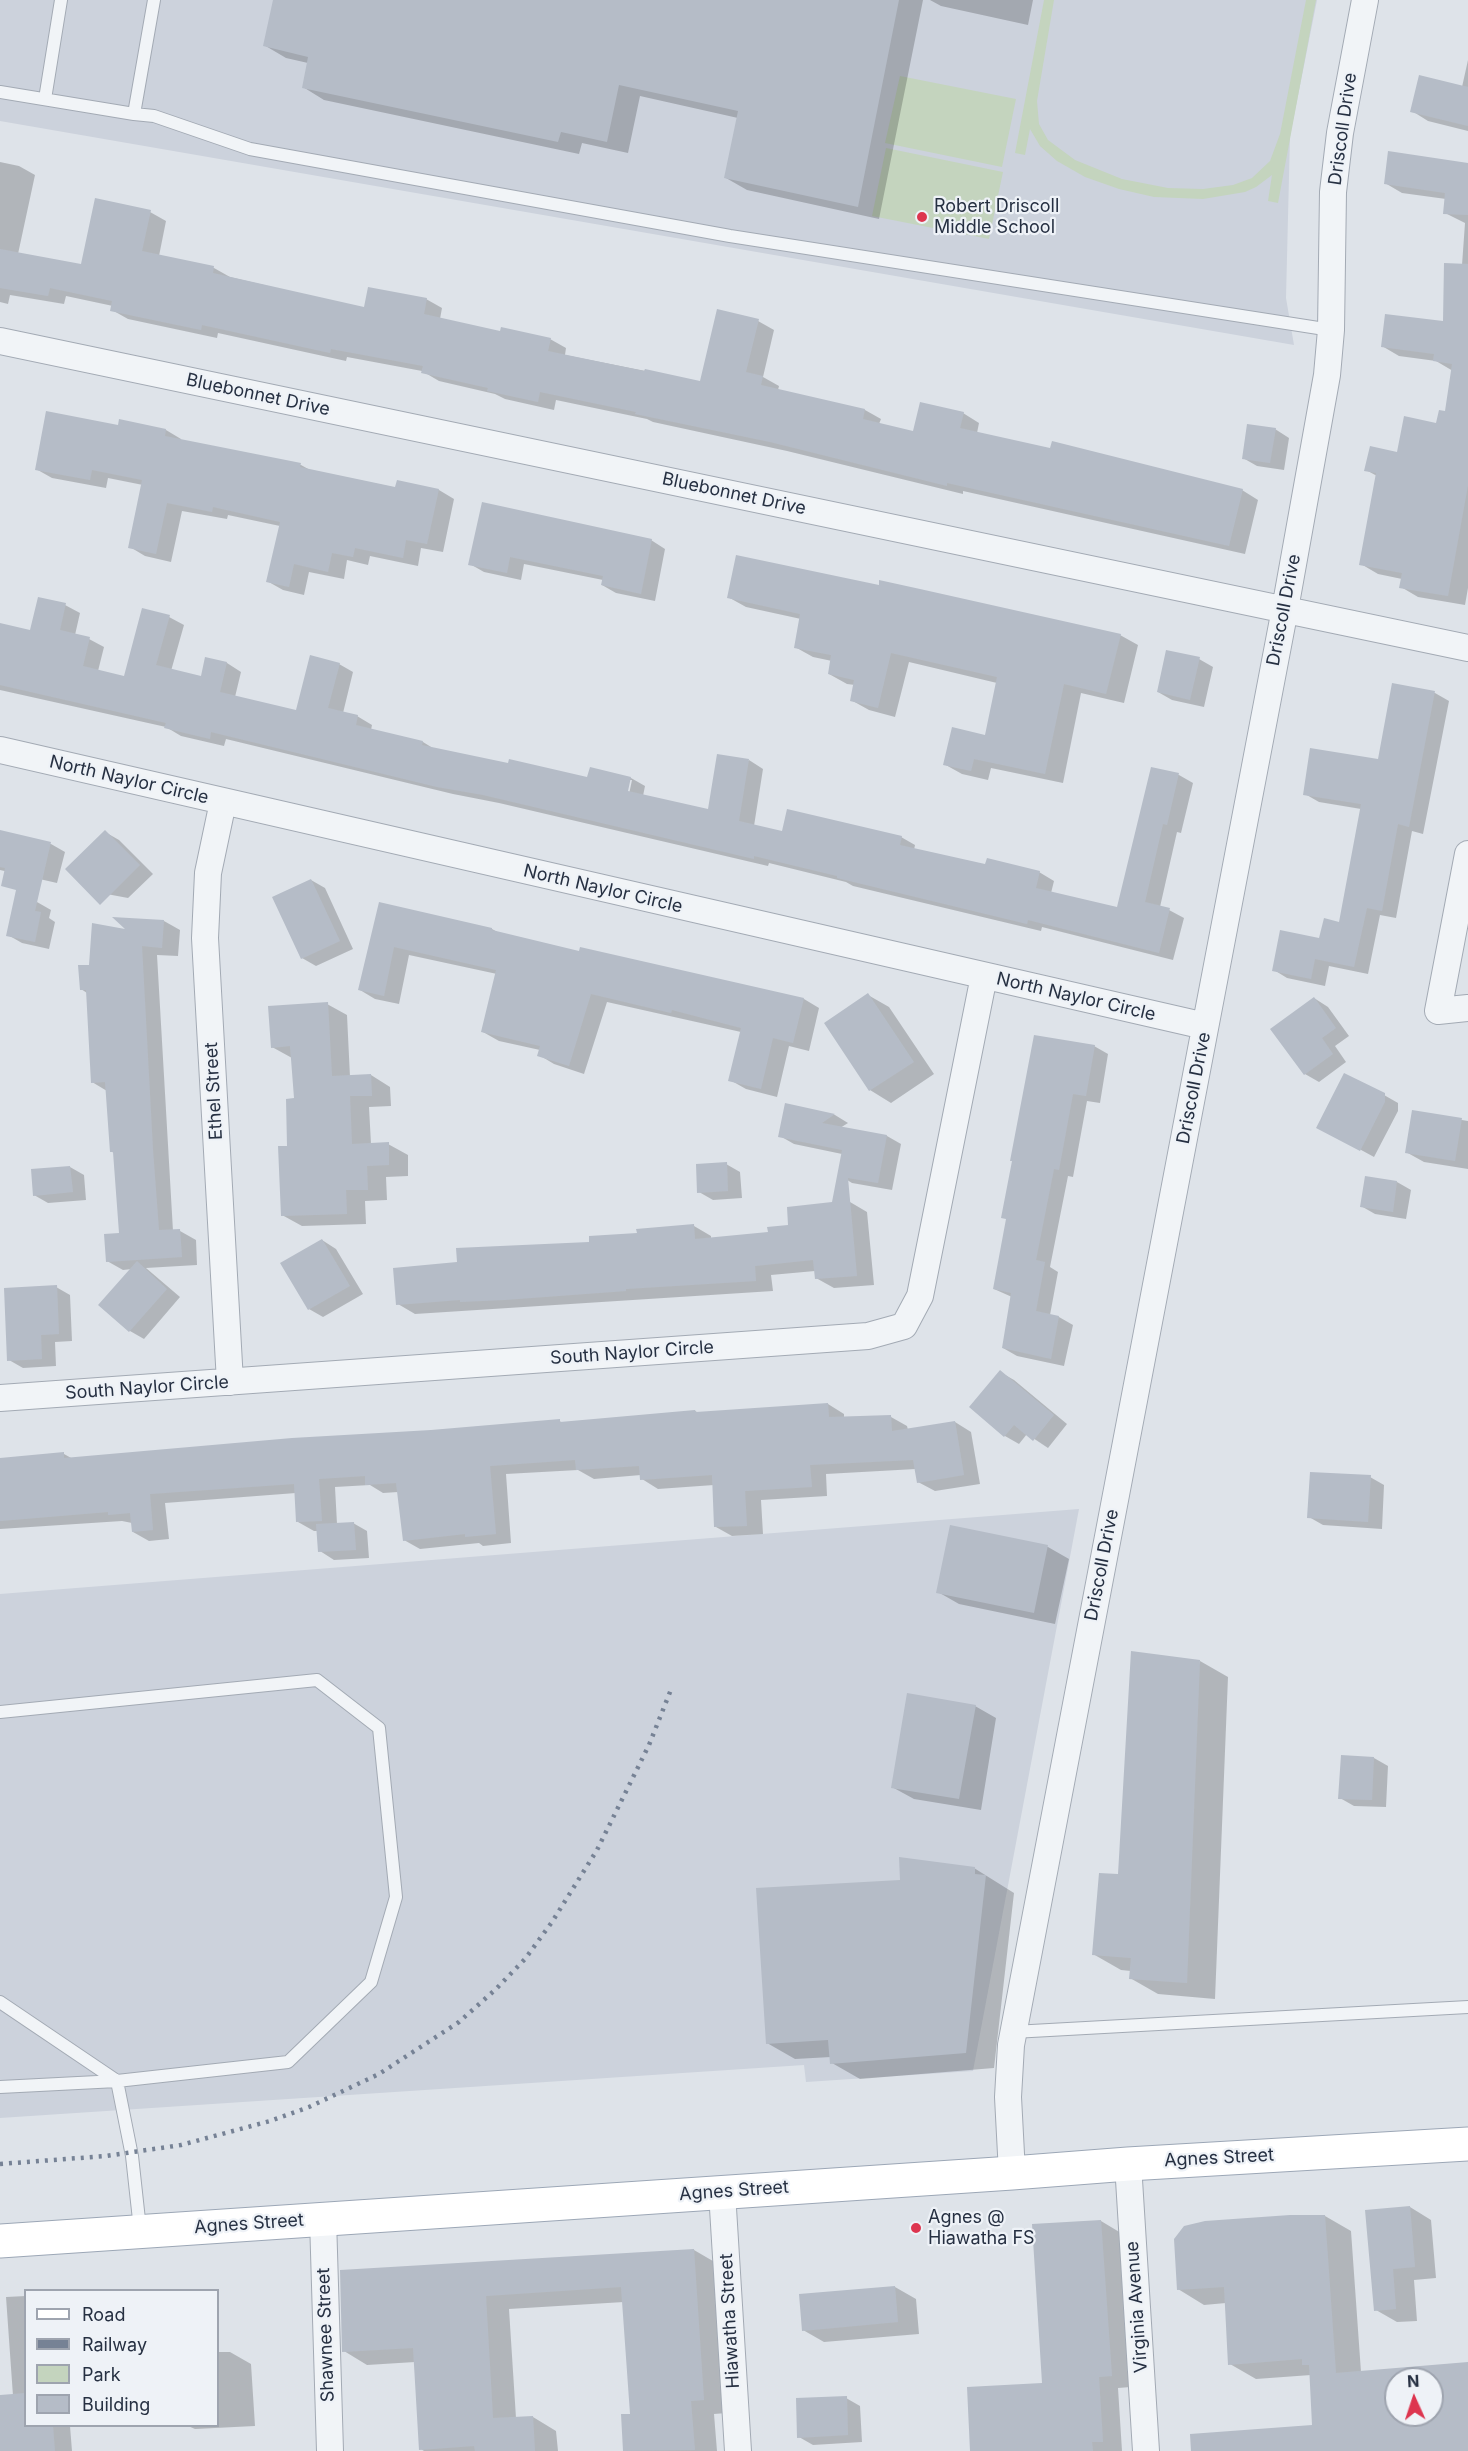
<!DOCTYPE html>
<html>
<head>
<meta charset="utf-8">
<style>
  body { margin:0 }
  #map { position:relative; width:1468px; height:2451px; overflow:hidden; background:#dee3e9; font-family:Inter,sans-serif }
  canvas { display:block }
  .legend { position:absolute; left:24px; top:2289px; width:195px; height:138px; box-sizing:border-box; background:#eef2f7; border:2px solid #9ea4af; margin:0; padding:8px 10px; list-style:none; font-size:18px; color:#263042 }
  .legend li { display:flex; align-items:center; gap:12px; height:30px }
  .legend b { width:30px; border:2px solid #9ea4af }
  .north { position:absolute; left:1384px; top:2367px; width:60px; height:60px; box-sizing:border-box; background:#eef2f7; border:2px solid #9ea4af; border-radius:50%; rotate:357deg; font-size:16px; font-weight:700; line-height:24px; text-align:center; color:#263042 }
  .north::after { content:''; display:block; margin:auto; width:21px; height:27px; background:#dd354f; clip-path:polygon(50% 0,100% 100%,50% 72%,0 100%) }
</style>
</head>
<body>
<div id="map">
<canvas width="1468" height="2451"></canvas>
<ul class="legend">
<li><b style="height:8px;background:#fff"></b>Road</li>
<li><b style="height:8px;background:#768295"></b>Railway</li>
<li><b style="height:16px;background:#c4d4be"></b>Park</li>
<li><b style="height:16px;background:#b5bcc7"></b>Building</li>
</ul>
<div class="north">N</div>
</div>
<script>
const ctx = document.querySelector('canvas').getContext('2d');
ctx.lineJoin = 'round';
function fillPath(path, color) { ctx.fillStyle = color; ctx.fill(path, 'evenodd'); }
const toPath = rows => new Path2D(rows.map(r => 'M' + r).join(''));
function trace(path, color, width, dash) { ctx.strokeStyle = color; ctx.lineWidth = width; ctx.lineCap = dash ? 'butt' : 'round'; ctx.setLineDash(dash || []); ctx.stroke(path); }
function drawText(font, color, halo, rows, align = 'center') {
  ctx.font = font + ' Inter,sans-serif'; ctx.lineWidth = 4.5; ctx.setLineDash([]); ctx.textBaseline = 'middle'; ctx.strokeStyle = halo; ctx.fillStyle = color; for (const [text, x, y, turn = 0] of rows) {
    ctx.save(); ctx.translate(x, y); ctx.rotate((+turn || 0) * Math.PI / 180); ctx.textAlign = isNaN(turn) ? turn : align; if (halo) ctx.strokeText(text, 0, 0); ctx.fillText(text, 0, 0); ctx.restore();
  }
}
const built = toPath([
  [0,0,1317,0,1290,136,1286,298,1294,345,0,121],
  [1079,1509,973,2071,806,2082,804,2065,0,2118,0,1594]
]);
const green = toPath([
  [1044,0,1054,0,1037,101,1039,124,1048,140,1075,160,1122,179,1168,188,1203,189,1233,185,1252,178,1270,161,1280,134,1306,0,1316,0,1278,203,1268,201,1272,175,1256,187,1245,192,1203,199,1154,197,1119,189,1085,177,1057,161,1040,146,1030,129,1025,155,1015,153],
  [900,76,1016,99,1002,167,885,143],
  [886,148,1003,172,989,239,872,216]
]);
const shadow = toPath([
  [274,0,923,0,879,219,747,190,726,178,738,118,640,96,628,153,582,143,579,154,324,100,303,87,308,63,286,58,264,45],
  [930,0,1033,0,1028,25,941,6],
  [1468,60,1468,131,1428,121,1412,111,1462,87],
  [0,162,19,166,35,175,18,254,82,266,150,212,166,221,159,256,214,268,230,277,365,309,426,299,442,308,440,319,501,333,550,339,566,348,565,355,701,382,758,321,774,330,763,377,779,386,778,390,865,410,881,419,879,424,914,433,963,413,979,423,977,433,1242,490,1258,500,1245,554,963,491,963,494,787,451,653,422,647,419,556,400,554,410,505,399,495,394,439,381,422,371,347,357,346,361,218,333,217,338,128,319,112,310,113,306,66,296,64,304,10,295,8,304,0,302],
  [1468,164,1468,588,1465,605,1418,597,1401,587,1402,579,1378,574,1361,564,1377,476,1366,470,1398,454,1437,425,1447,413,1453,371,1436,361,1399,356,1382,346,1444,323,1462,265,1465,223,1445,213,1446,199,1402,193,1385,183],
  [119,427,166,430,181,439,180,441,301,465,310,470,397,488,398,482,439,490,454,499,443,552,421,548,418,566,370,556,368,565,347,560,344,579,309,572,304,595,283,590,267,581,280,526,228,515,227,519,182,511,171,562,145,556,130,547,143,485,108,478,106,488,52,478,36,469],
  [1275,429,1289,438,1284,470,1257,466,1243,458],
  [483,504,651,540,665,549,655,601,616,593,602,585,603,580,524,564,521,580,484,572,470,564],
  [728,597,1120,635,1138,645,1124,703,1081,693,1063,783,991,768,988,780,962,774,944,764,986,737,997,683,909,662,895,717,869,710,851,700,855,685,847,684,829,674,832,661,813,657,795,647,801,619,746,607],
  [65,605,80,613,75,635,89,639,104,647,98,671,126,678,169,617,184,625,171,671,202,678,206,658,227,663,241,672,235,697,297,711,339,664,353,672,343,713,357,716,372,725,371,730,423,742,436,750,589,779,631,778,645,786,643,796,709,811,749,760,763,769,754,826,783,833,901,837,915,845,914,850,986,866,1039,872,1054,881,1051,893,1118,909,1153,769,1179,775,1193,783,1181,833,1177,832,1160,907,1169,910,1184,918,1173,960,1042,927,1041,931,853,886,846,882,769,863,768,866,499,803,453,794,226,739,224,746,181,736,166,727,0,690,0,625,31,632],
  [629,780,632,780,628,799,625,798],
  [1199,659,1213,667,1204,707,1172,700,1158,692],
  [1393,685,1435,693,1449,701,1423,834,1412,831,1396,918,1380,915,1368,974,1329,966,1325,986,1287,978,1274,970,1320,940,1340,923,1361,809,1319,802,1305,794,1380,760],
  [0,832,51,844,65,852,57,883,0,870],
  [105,832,119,840,153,874,128,898,96,892],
  [311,880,325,888,353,949,316,966,302,958],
  [37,902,51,910,49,918,55,922,49,949,22,943,8,935],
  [380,903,492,929,501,934,580,953,804,999,819,1008,809,1051,789,1046,777,1097,746,1089,730,1080,741,1032,607,1002,584,1074,554,1064,539,1055,540,1050,499,1041,483,1032,497,974,409,955,399,1004,375,999,360,990],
  [164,921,180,930,178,956,157,955,173,1231,180,1231,196,1240,197,1265,146,1268,180,1297,144,1339,130,1331,100,1305,132,1269,123,1270,107,1261,121,1234,115,1154,111,1151,107,1091,92,1082,87,993,81,989,90,966,129,932],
  [868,995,889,1007,934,1074,891,1103,870,1090,826,1023],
  [1314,998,1328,1007,1349,1036,1335,1046,1346,1062,1319,1082,1305,1074],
  [327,1004,347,1015,350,1077,371,1075,390,1087,391,1106,369,1107,371,1144,388,1144,408,1155,408,1176,386,1177,387,1200,365,1201,366,1224,302,1226,282,1215,296,1100,292,1058,272,1047],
  [1094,1046,1108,1054,1100,1103,1087,1101,1073,1177,1068,1176,1050,1267,1058,1272,1050,1315,1059,1317,1073,1325,1064,1366,1017,1356,1003,1348,1012,1297,994,1289,1008,1220],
  [1384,1095,1398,1103,1398,1111,1374,1157,1330,1133],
  [786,1105,835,1115,848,1123,840,1128,887,1136,901,1144,892,1190,852,1183,839,1175,842,1154,794,1144,780,1136],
  [1413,1112,1468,1121,1468,1169,1424,1162,1406,1152],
  [726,1164,740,1172,742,1198,713,1200,699,1192],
  [70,1167,84,1175,86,1200,48,1203,34,1195],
  [1366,1178,1397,1182,1411,1190,1406,1219,1375,1214,1361,1206],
  [850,1202,867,1212,874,1285,834,1288,816,1278,815,1271,771,1275,773,1291,415,1314,398,1304,459,1263,694,1226,711,1236,711,1239,769,1233],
  [322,1240,336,1249,363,1294,323,1317,309,1309],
  [56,1287,70,1295,72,1341,55,1342,56,1366,23,1368,9,1360],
  [1000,1372,1014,1380,1067,1424,1048,1448,1027,1434,1019,1444,1005,1436,971,1407],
  [828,1404,844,1414,844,1418,891,1417,907,1426,908,1430,955,1422,971,1432,980,1484,935,1491,918,1482,916,1469,826,1474,827,1496,761,1500,763,1534,732,1536,716,1527,714,1485,658,1489,642,1479,641,1475,594,1479,578,1470,506,1474,511,1543,483,1546,479,1543,420,1549,404,1540,398,1492,383,1493,370,1485,335,1487,337,1524,353,1523,367,1531,369,1558,334,1560,320,1551,318,1531,314,1531,298,1522,296,1493,165,1503,169,1539,149,1541,133,1532,132,1523,122,1521,0,1529,0,1459,64,1454,73,1459,559,1421,564,1423,695,1411,699,1413],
  [1370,1477,1384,1485,1382,1529,1323,1525,1309,1517],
  [952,1527,1048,1547,1069,1559,1055,1624,959,1604,938,1592],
  [1200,1661,1228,1677,1215,1999,1158,1994,1130,1978,1131,1971,1121,1970,1093,1954,1119,1876],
  [975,1706,996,1718,981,1810,914,1799,892,1787],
  [1342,1757,1374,1758,1388,1766,1386,1807,1354,1806,1340,1798],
  [974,1868,1014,1893,994,2068,860,2079,832,2063,831,2057,795,2059,767,2043,902,1881],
  [1410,2207,1431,2220,1436,2278,1414,2280,1417,2321,1397,2322,1376,2310],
  [1325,2216,1351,2231,1361,2372,1468,2364,1468,2451,1193,2451,1314,2427,1311,2375,1256,2379,1230,2364,1226,2303,1204,2305,1178,2289],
  [1396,2379,1432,2379,1432,2415,1396,2415],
  [1101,2221,1121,2233,1131,2387,1118,2388,1122,2451,972,2451,1044,2384,1033,2226],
  [694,2250,718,2264,727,2413,714,2414,717,2451,625,2451,623,2415,631,2415,624,2302,509,2309,516,2418,533,2417,556,2431,558,2451,424,2451,421,2449,415,2362,367,2365,344,2351,341,2272],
  [895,2287,916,2299,919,2334,824,2342,803,2330],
  [26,2296,26,2426,70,2426,72,2451,0,2451,0,2396,13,2396,6,2297],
  [218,2352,230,2352,251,2364,255,2426,195,2429,188,2426,218,2426],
  [846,2398,860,2406,862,2442,813,2445,799,2437]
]);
const building = toPath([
  [273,0,899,0,858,207,724,178,738,111,619,85,607,142,561,132,558,142,302,88,308,57,263,46],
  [1419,75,1468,87,1468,126,1410,112],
  [1388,151,1468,163,1468,215,1443,214,1445,193,1384,184],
  [95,198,151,210,142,251,214,266,213,273,364,307,368,287,427,298,424,314,500,331,501,327,551,338,548,351,644,371,645,369,700,381,717,309,759,319,746,372,763,376,761,385,865,409,863,419,913,431,920,402,964,412,960,428,1050,448,1052,441,1243,489,1229,546,947,483,947,486,770,442,635,414,636,412,540,392,538,402,487,391,488,388,421,373,423,366,331,349,330,353,202,325,201,330,110,311,112,301,50,288,48,296,0,288,0,249,81,264],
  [1444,263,1468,264,1468,485,1448,596,1399,588,1402,573,1359,565,1376,473,1364,471,1370,446,1397,452,1404,416,1436,423,1439,410,1445,411,1452,364,1433,361,1434,354,1381,347,1385,314,1443,321],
  [46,411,118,425,119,419,166,429,165,436,301,463,300,467,395,487,397,480,439,489,427,544,406,540,403,558,355,548,353,557,332,553,328,572,294,564,289,587,266,582,280,522,213,507,212,512,167,503,156,554,128,548,142,480,92,470,90,480,35,470],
  [1247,424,1276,428,1270,463,1242,459],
  [482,502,652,539,641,594,601,585,603,576,510,557,507,573,468,565],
  [736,555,879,585,879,580,920,589,1121,634,1106,694,1064,684,1045,774,974,759,971,771,943,765,952,727,985,735,997,677,891,653,878,708,850,701,854,680,828,674,831,655,794,648,800,614,727,598],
  [38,597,66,603,60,630,90,637,83,666,124,676,142,608,170,615,156,665,201,676,205,657,227,662,220,692,296,710,310,655,340,663,328,708,358,715,356,725,423,741,422,745,508,763,509,759,587,777,590,767,631,777,628,791,708,809,717,754,749,759,739,821,782,831,787,809,902,836,900,845,985,864,987,858,1040,871,1036,888,1117,907,1151,767,1179,773,1167,825,1163,824,1145,902,1170,908,1159,953,1028,920,1027,924,837,878,837,876,754,856,754,859,483,795,437,787,211,732,210,739,164,728,166,723,0,685,0,623,30,630],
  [1166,650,1200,657,1190,700,1157,692],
  [1392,683,1435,691,1409,827,1398,824,1382,911,1367,908,1354,967,1315,959,1311,979,1272,971,1280,930,1319,938,1324,918,1339,922,1361,804,1303,795,1310,748,1378,759],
  [0,830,51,842,35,911,41,912,35,942,6,936,16,890,1,886,5,868,0,867],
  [105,830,140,865,100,905,65,869],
  [311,879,340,941,301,959,272,897],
  [379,902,492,928,492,930,579,951,580,947,804,998,793,1043,773,1038,761,1089,728,1081,741,1028,672,1010,671,1013,591,994,569,1066,537,1056,540,1046,481,1032,496,970,394,947,384,996,358,990],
  [112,917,164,920,162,948,142,946,153,1150,159,1230,180,1229,182,1257,106,1262,104,1234,119,1233,113,1152,110,1152,105,1082,91,1083,86,990,80,990,78,965,89,965,92,923,125,929],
  [868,993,914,1062,869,1091,824,1023],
  [1314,997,1336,1028,1322,1038,1333,1054,1304,1075,1270,1029],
  [328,1002,332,1076,371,1074,372,1096,350,1096,352,1144,389,1142,389,1165,367,1166,368,1190,346,1190,347,1214,281,1216,278,1146,287,1146,286,1099,294,1098,290,1046,271,1048,268,1006],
  [1034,1035,1095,1045,1086,1096,1073,1094,1059,1170,1054,1169,1036,1260,1045,1262,1036,1311,1059,1316,1051,1359,1002,1348,1011,1293,993,1289,1006,1219,1001,1218,1012,1161,1010,1161],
  [1344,1073,1385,1093,1385,1102,1360,1151,1316,1128],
  [785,1103,835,1114,822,1123,887,1135,878,1183,848,1178,857,1276,815,1279,813,1260,755,1266,756,1281,626,1289,626,1291,504,1300,460,1302,460,1300,396,1305,393,1268,457,1262,456,1248,589,1242,589,1236,637,1233,636,1229,694,1224,695,1239,768,1232,767,1227,788,1225,787,1207,832,1202,842,1150,778,1137],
  [1412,1110,1462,1118,1455,1161,1405,1153],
  [727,1162,728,1191,697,1193,696,1164],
  [70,1166,73,1192,33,1196,31,1169],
  [1365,1176,1397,1181,1393,1212,1360,1207],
  [322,1239,350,1286,308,1310,280,1263],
  [137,1261,167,1289,129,1332,98,1305],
  [57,1285,59,1334,41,1335,42,1359,7,1361,4,1288],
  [1000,1370,1054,1415,1033,1441,1014,1425,1004,1437,969,1407],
  [828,1403,829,1417,891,1415,892,1431,955,1421,964,1475,917,1483,913,1460,810,1465,812,1487,745,1491,747,1526,714,1527,712,1475,640,1480,639,1466,576,1470,575,1460,490,1466,496,1534,465,1537,465,1534,403,1541,396,1483,365,1485,365,1476,319,1479,322,1521,296,1522,294,1484,150,1494,153,1530,132,1532,130,1513,108,1515,108,1512,0,1521,0,1458,64,1452,64,1458,292,1438,431,1430,560,1419,560,1422,695,1410,696,1412],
  [1310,1472,1371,1475,1368,1522,1307,1518],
  [354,1522,356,1550,318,1552,316,1524],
  [950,1525,1048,1545,1034,1613,936,1593],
  [1131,1651,1200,1660,1187,1983,1129,1979,1131,1958,1092,1955,1099,1873,1118,1874],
  [907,1693,976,1705,959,1799,891,1788],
  [1341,1755,1374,1757,1372,1800,1338,1799],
  [899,1857,975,1867,975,1874,986,1875,966,2053,830,2064,828,2040,766,2044,756,1888,900,1880],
  [1410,2206,1415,2267,1393,2269,1396,2309,1374,2311,1365,2210],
  [1290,2215,1325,2215,1336,2373,1468,2362,1468,2451,1191,2451,1190,2434,1312,2425,1309,2365,1302,2365,1302,2359,1228,2365,1224,2287,1177,2290,1174,2239,1184,2226,1205,2221],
  [1396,2379,1432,2379,1432,2415,1396,2415],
  [1101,2220,1112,2376,1099,2377,1103,2442,1092,2442,1093,2451,970,2451,967,2387,1042,2383,1032,2224],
  [694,2249,704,2400,691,2401,695,2450,623,2451,621,2414,630,2414,621,2287,486,2296,493,2418,533,2416,535,2451,475,2451,474,2446,419,2450,413,2348,342,2352,340,2270],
  [895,2286,898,2322,802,2331,799,2294],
  [26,2393,26,2426,53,2426,55,2451,0,2451,0,2395],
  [847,2396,848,2435,797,2438,796,2398]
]);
const service = toPath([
  [0,92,134,114,154,0],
  [45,99,61,0],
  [134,114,154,116,250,149,730,236,1331,330],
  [0,1712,317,1680,379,1728,396,1897,371,1982,288,2062,117,2081,0,2087],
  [0,2002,117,2081,132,2156,140,2229],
  [1013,2032,1468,2007]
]);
const minor = toPath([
  [0,341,1468,648],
  [0,750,1205,1026],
  [223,802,208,873,205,938,230,1382],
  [1468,854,1438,1011,1468,1008],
  [0,1398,868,1336,904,1326,920,1296,984,976],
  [1128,2164,1146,2451],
  [1012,2173,1008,2097,1011,2045,1285,609,1327,375,1331,330,1333,192,1340,133,1365,0],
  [722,2192,738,2451],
  [323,2219,330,2451]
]);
const primary = toPath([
  [0,2241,1012,2173,1128,2164,1468,2144]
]);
const rail = toPath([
  [0,2164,106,2156,181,2145,270,2121,309,2107,379,2074,459,2022,496,1989,525,1959,552,1922,597,1850,649,1745,672,1687]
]);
const markers = [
  [922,217,6,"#dd354f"],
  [916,2228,6,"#dd354f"]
];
const streetNames = [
  ["Driscoll Drive",1343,129,-82],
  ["Bluebonnet Drive",258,395,12],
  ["Bluebonnet Drive",734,494,12],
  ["Driscoll Drive",1284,610,-79],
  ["North Naylor Circle",129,780,13],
  ["North Naylor Circle",603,889,13],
  ["North Naylor Circle",1076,997,13],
  ["Driscoll Drive",1194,1088,-79],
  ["Ethel Street",214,1091,-93],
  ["South Naylor Circle",632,1353,-4],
  ["South Naylor Circle",147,1388,-4],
  ["Driscoll Drive",1102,1565,-79],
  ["Agnes Street",1219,2158,-3],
  ["Agnes Street",734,2191,-4],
  ["Agnes Street",249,2224,-4],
  ["Virginia Avenue",1137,2307,-94],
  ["Hiawatha Street",730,2321,-93],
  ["Shawnee Street",326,2335,-92]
];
const poiNames = [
  ["Robert Driscoll",934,207],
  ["Middle School",934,228],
  ["Agnes @",928,2218],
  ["Hiawatha FS",928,2239]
];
fillPath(built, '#ccd2dc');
fillPath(green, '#c4d4be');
fillPath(shadow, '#0003');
fillPath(building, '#b5bcc7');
trace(service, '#a3aab4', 14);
trace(minor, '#a3aab4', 28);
trace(primary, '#9ca7b6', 35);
trace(service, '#f1f4f7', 12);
trace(minor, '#f1f4f7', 26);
trace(primary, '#fff', 33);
trace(rail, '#768295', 4.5, [3, 6]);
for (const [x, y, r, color] of markers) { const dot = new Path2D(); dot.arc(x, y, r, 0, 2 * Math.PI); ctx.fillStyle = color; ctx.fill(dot); trace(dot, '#eef2f7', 2); }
drawText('18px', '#263042', '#eef2f7', streetNames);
drawText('18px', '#263042', '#eef2f7', poiNames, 'left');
</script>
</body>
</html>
